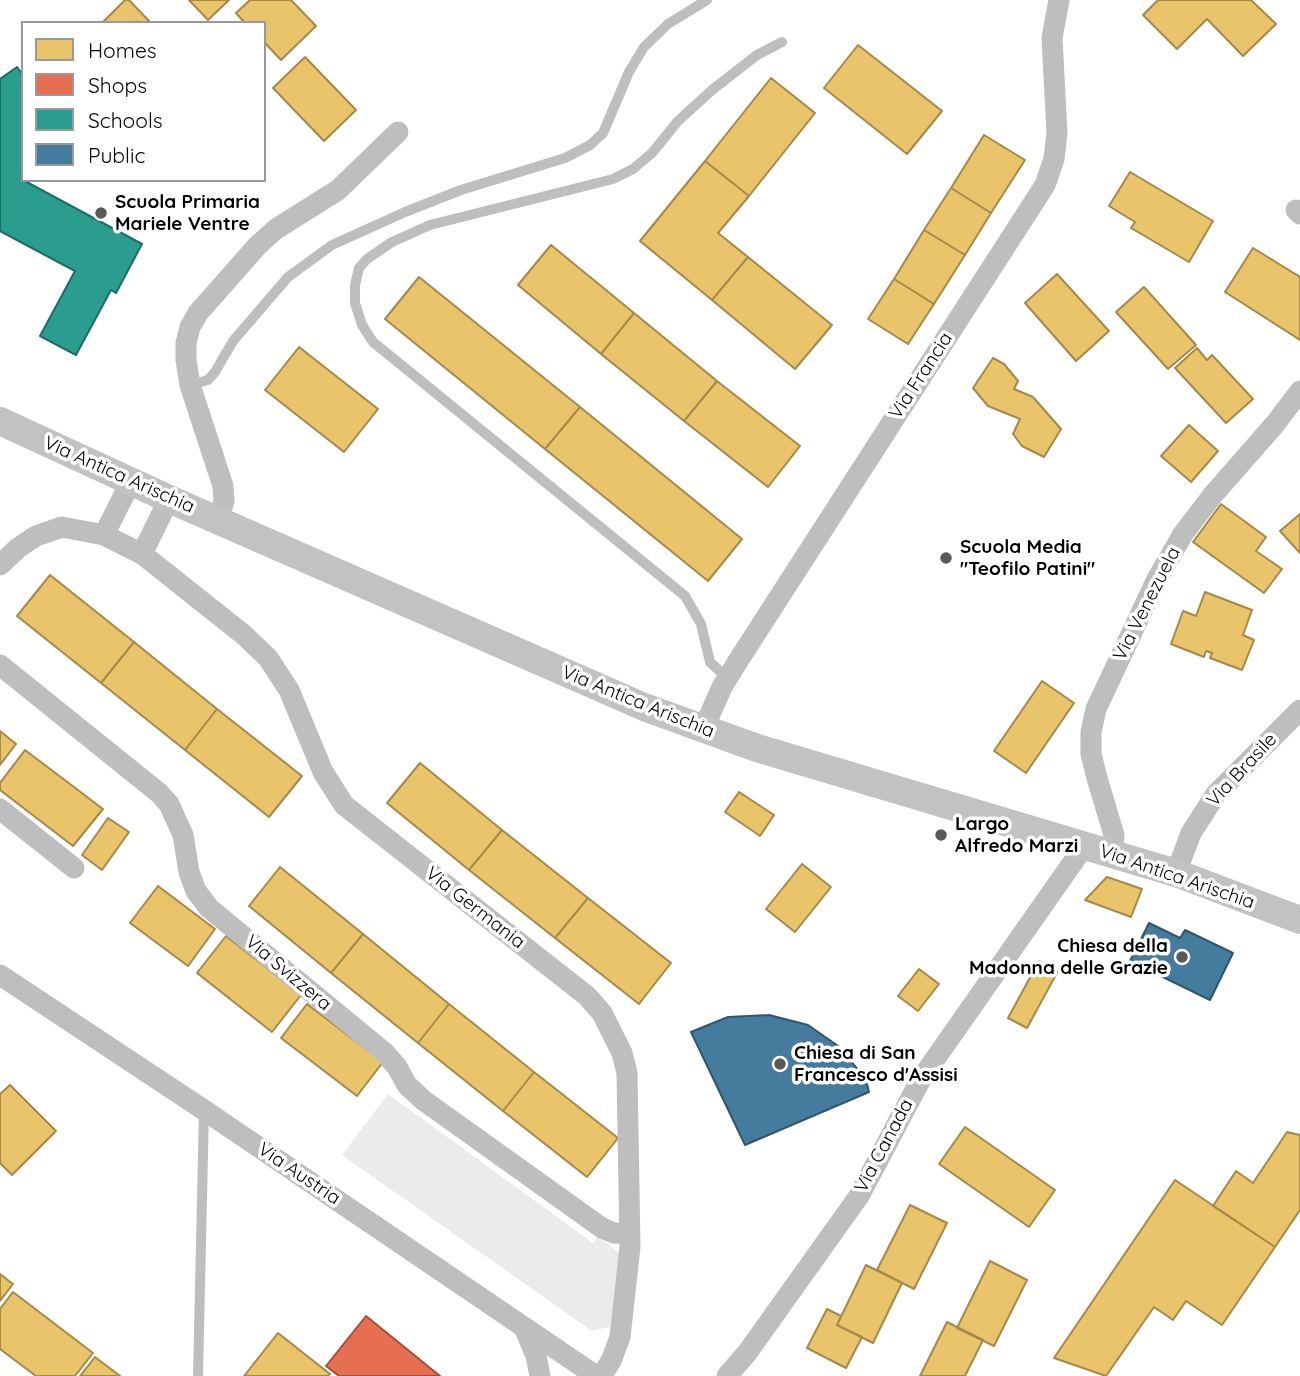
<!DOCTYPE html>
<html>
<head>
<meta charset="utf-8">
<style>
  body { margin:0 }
  #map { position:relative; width:1300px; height:1376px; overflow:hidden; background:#fff; font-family:Quicksand,sans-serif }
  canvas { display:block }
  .legend { position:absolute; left:21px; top:21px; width:245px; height:161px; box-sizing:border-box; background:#fff; border:2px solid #999; margin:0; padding:9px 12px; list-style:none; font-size:21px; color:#000 }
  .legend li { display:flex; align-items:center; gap:14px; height:35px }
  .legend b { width:35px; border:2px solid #999 }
</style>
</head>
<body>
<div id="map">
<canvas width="1300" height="1376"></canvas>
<ul class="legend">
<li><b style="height:19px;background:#e9c46a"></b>Homes</li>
<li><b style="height:19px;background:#e76f51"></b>Shops</li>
<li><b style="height:19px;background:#2a9d8f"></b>Schools</li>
<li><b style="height:19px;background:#457b9d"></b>Public</li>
</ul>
</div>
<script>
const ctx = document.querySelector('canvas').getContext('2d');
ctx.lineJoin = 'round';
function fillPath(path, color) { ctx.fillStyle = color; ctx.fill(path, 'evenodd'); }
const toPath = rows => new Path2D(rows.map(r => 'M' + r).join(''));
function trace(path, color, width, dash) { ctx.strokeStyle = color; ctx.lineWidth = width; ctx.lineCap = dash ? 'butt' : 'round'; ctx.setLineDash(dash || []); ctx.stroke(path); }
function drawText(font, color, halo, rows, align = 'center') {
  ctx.font = font + ' Quicksand,sans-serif'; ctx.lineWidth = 7; ctx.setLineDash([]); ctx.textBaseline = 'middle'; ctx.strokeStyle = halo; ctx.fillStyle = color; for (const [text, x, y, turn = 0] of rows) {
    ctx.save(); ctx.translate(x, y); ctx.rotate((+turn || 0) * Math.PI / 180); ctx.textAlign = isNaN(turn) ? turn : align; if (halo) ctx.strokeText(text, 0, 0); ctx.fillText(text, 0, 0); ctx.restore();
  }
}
const green = toPath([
  [388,1094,593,1243,598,1237,621,1254,622,1324,592,1331,342,1155]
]);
const homes = toPath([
  [125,0,129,0,151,23,102,23,125,0],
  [189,0,229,0,208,20,189,0],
  [250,0,291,0,316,26,281,60,264,42,264,23,245,23,236,13,250,0],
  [1158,0,1251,0,1276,24,1243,56,1207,19,1177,49,1143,15,1158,0],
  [858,45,942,111,907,154,824,88,858,45],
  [305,57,356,110,324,141,273,88,305,57],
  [771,78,815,113,749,196,705,161,771,78],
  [984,135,1025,160,991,213,951,188,984,135],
  [705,161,749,196,718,233,748,257,712,300,640,241,705,161],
  [1130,172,1213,221,1189,262,1131,228,1135,222,1109,206,1130,172],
  [951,188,991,213,965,255,924,230,951,188],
  [924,230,965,255,934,304,894,279,924,230],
  [551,245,634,313,601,354,518,285,551,245],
  [1253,248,1300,277,1300,340,1225,292,1253,248],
  [748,257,832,325,795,369,712,300,748,257],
  [1057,274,1109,331,1076,361,1025,303,1057,274],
  [419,277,580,407,545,449,385,319,419,277],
  [894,279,934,304,908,344,868,319,894,279],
  [1144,287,1196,345,1168,369,1116,312,1144,287],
  [634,313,717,381,684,421,601,354,634,313],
  [299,347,378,409,344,452,265,390,299,347],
  [1197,348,1207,360,1212,355,1253,399,1226,423,1175,368,1197,348],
  [993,358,1004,364,1018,381,1014,389,1033,397,1061,429,1044,457,1022,446,1013,434,1020,419,988,406,973,388,993,358],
  [717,381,800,446,768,487,684,421,717,381],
  [580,407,742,539,708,581,545,449,580,407],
  [1189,425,1218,451,1191,482,1161,456,1189,425],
  [1221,504,1266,537,1256,551,1282,569,1264,593,1193,542,1221,504],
  [1300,514,1300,553,1280,531,1300,514],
  [50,575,134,642,101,683,17,616,50,575],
  [1205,592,1252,610,1243,635,1254,640,1242,670,1210,658,1212,653,1206,651,1204,657,1171,644,1183,611,1196,616,1205,592],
  [134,642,217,709,185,750,101,683,134,642],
  [1042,681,1074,703,1026,773,994,751,1042,681],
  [217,709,302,776,269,817,185,750,217,709],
  [0,731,16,744,0,765,0,731],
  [25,750,103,809,73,846,0,790,0,783,25,750],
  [420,763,502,830,469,870,387,803,420,763],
  [739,792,774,815,760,836,725,812,739,792],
  [108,818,129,832,102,870,82,855,108,818],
  [502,830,588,898,555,938,469,870,502,830],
  [802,864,831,887,795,932,766,909,802,864],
  [280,867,363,934,331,973,249,906,280,867],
  [1107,877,1142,889,1131,917,1085,900,1107,877],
  [158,886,215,929,188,966,130,923,158,886],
  [588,898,671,963,639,1004,555,938,588,898],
  [363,934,449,1004,418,1043,331,973,363,934],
  [226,936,301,995,272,1032,197,973,226,936],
  [1039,961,1058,971,1027,1028,1008,1018,1039,961],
  [919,969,939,984,918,1011,898,996,919,969],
  [307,1004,383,1062,357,1096,281,1038,307,1004],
  [449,1004,534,1072,503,1111,418,1043,449,1004],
  [534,1072,618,1138,587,1177,503,1111,534,1072],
  [10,1085,56,1131,12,1175,0,1163,0,1094,10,1085],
  [965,1127,1055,1190,1029,1227,939,1164,965,1127],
  [1287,1132,1300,1135,1300,1210,1275,1247,1213,1206,1236,1171,1253,1183,1287,1132],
  [1175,1180,1275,1247,1222,1325,1186,1301,1173,1320,1154,1307,1106,1376,1054,1358,1175,1180],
  [910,1205,947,1223,914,1289,877,1270,910,1205],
  [990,1261,1027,1280,994,1346,957,1328,990,1261],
  [866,1265,902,1283,873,1343,837,1325,866,1265],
  [0,1274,13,1284,0,1301,0,1274],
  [13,1292,93,1353,75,1376,36,1376,0,1349,0,1309,13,1292],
  [827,1309,841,1316,837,1325,862,1337,846,1368,807,1348,827,1309],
  [947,1322,983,1340,965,1376,920,1376,947,1322],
  [278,1333,330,1374,328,1376,244,1376,278,1333],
  [95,1357,120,1376,80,1376,95,1357]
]);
const shops = toPath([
  [366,1316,440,1376,339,1376,326,1366,366,1316]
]);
const schools = toPath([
  [17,67,23,75,23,180,142,244,116,293,111,290,76,355,40,336,75,271,0,231,0,79,17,67]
]);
const public = toPath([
  [1149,923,1180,938,1185,930,1233,953,1210,1000,1130,961,1149,923],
  [769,1015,808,1025,841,1048,866,1080,869,1092,745,1145,691,1032,728,1017,769,1015]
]);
const lane = toPath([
  [190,385,208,380,215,372,233,341,288,277,332,245,405,212,461,190,565,158,590,145,603,133,629,72,644,47,668,24,707,0],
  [727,678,710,662,701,624,685,596,373,342,362,325,355,303,355,285,359,268,367,259,392,242,430,225,613,179,633,169,652,153,678,121,712,90,757,55,782,42],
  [198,1376,204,1110]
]);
const street = toPath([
  [1296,210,1300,214],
  [219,520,224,500,223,486,190,385,186,360,186,343,190,327,198,313,258,245,276,229,338,190,398,132],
  [104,535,131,481],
  [142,554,169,499],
  [0,565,18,548,36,536,62,527,104,535,142,554,244,635,268,658,289,690,323,772,344,805,587,996,602,1013,622,1053,627,1073,630,1247,620,1337,611,1361,601,1376],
  [0,665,159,793,169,804,183,835,189,872,196,891,209,908,384,1052,397,1067,407,1085,423,1100,602,1228,614,1233,630,1234],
  [703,730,722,687,738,661,1045,185,1054,159,1057,133,1052,38,1059,0],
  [0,809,74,868],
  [1112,853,1114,835,1097,778,1091,754,1091,732,1096,709,1157,579,1183,534,1212,496,1275,424,1300,391],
  [1176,873,1191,833,1216,794,1300,710],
  [0,975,204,1110,596,1376],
  [524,1327,536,1356,540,1376],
  [727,1376,747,1353,859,1196,921,1079,1085,845]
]);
const secondary = toPath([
  [0,421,169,499,644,707,757,748,1176,873,1300,920]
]);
const markers = [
  [101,213,7,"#595959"],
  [946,558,7,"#595959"],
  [941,835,7,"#595959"],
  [1182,957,7,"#595959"],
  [780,1064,7,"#595959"]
];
const poiNames = [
  ["Scuola Primaria",115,202],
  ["Mariele Ventre",115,224],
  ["Scuola Media",960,547],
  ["\"Teofilo Patini\"",960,569],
  ["Largo",955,824],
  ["Alfredo Marzi",955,846],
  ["Chiesa della",1168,946,"right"],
  ["Madonna delle Grazie",1168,968,"right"],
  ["Chiesa di San",794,1053],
  ["Francesco d'Assisi",794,1075]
];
const streetNames = [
  ["Via Francia",921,376,-57],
  ["Via Antica Arischia",119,475,24],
  ["Via Venezuela",1147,604,-63],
  ["Via Antica Arischia",638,702,22],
  ["Via Brasile",1242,770,-47],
  ["Via Antica Arischia",1177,877,19],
  ["Via Germania",475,908,38],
  ["Via Svizzera",288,973,40],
  ["Via Canada",884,1146,-62],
  ["Via Austria",299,1174,34]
];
fillPath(green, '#ebebeb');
fillPath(homes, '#e9c46a');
trace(homes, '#a3894a', 2);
fillPath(shops, '#e76f51');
trace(shops, '#a24e39', 2);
fillPath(schools, '#2a9d8f');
trace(schools, '#1d6e64', 2);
fillPath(public, '#457b9d');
trace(public, '#30566e', 2);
trace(lane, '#bebebe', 10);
trace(street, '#bebebe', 21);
trace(secondary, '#c2c2c2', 28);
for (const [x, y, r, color] of markers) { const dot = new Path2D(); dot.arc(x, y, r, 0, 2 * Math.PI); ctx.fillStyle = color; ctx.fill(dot); trace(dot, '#fff', 2.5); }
drawText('bold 19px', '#000', '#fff', poiNames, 'left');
drawText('19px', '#000', '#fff', streetNames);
</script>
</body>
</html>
